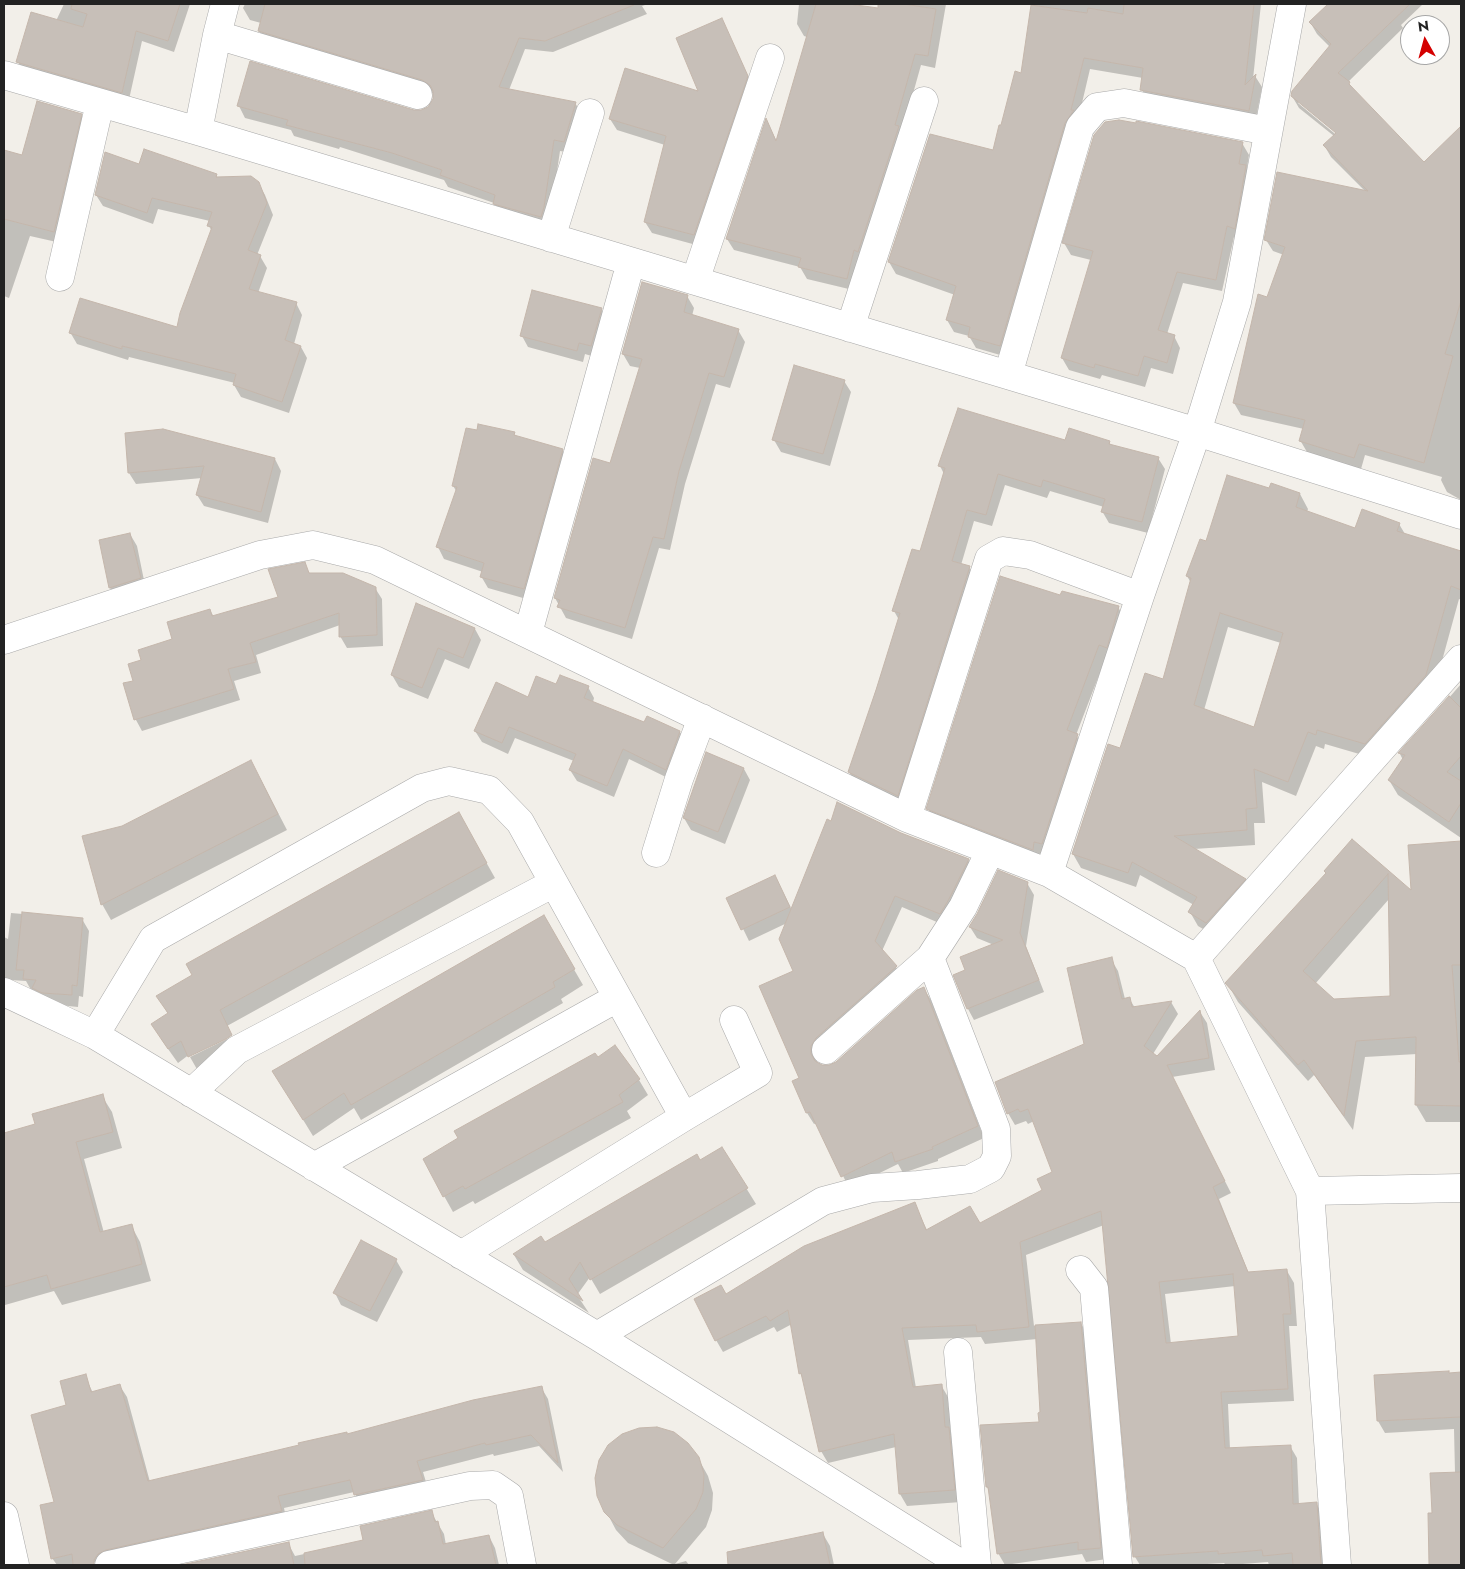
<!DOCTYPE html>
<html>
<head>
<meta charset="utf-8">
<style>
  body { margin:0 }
  #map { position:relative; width:1465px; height:1569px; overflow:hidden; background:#f2efe9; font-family:Jost,sans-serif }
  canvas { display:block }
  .frame { position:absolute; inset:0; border:5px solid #222; pointer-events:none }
  .north { position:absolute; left:1400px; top:15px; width:50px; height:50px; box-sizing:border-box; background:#fff; border:1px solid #a7a7a7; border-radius:50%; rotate:353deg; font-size:14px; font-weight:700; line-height:20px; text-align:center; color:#222 }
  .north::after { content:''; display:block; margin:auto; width:18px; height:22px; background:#d40000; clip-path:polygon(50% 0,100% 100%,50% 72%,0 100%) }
</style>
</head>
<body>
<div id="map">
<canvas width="1465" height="1569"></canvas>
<div class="frame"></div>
<div class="north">N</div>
</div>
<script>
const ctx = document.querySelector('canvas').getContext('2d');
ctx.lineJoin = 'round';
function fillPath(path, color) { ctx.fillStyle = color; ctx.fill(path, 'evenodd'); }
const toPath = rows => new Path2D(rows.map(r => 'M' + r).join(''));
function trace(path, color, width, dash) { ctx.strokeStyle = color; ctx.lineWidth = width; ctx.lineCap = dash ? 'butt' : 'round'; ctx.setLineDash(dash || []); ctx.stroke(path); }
const shadow = toPath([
  [64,4,190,4,174,52,142,41,128,104,24,74,18,62,56,21],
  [245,4,648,4,642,6,647,14,553,52,525,49,509,90,575,103,582,114,571,153,560,151,550,219,548,228,501,215,494,203,448,187,444,180,340,147,339,149,294,136,291,130,245,118,239,106,421,112,429,108,434,100,434,94,430,92,266,42,259,31,261,23,250,20,243,8],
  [799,4,840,4,879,9,880,4,946,4,935,68,921,65,902,133,853,290,807,279,800,267,734,250,727,239,767,121,777,142,807,37,804,36,797,24],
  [1033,4,1261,4,1253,79,1255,76,1262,87,1255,123,1148,102,1142,90,1143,78,1090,69,1078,120,1007,357,976,348,969,336,954,332,947,320,955,295,896,274,889,262,994,151,1022,74],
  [1329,4,1423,4,1401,25,1403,28,1348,82,1353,90,1424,164,1461,127,1461,500,1447,492,1441,480,1442,477,1365,455,1361,469,1307,452,1300,440,1304,429,1241,415,1234,403,1284,255,1273,251,1266,240,1366,192,1331,157,1324,145,1334,136,1299,108,1292,96,1330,47,1317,34,1310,22],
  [1299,102,1341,136,1340,138,1298,103],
  [722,20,754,89,700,246,652,233,645,222,665,145,617,130,610,119,701,93],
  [81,115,88,127,61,243,30,236,9,298,4,296,4,151,22,156],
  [1242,143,1249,155,1247,168,1252,178,1241,240,1234,237,1222,291,1183,283,1167,334,1174,336,1180,348,1173,374,1151,368,1145,387,1102,375,1100,379,1069,370,1062,358,1091,260,1071,255,1064,243],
  [140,166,216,175,218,178,258,183,265,195,273,215,257,255,260,256,267,268,258,293,296,303,302,315,294,344,301,347,307,358,289,413,241,397,234,385,235,383,129,357,128,360,77,344,70,332,178,329,212,231,208,225,210,221,158,209,153,224,103,206,96,195],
  [687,296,694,308,692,316,738,330,745,342,730,388,716,384,685,484,670,550,659,548,632,639,566,618,555,598,611,465,640,368,630,366,623,354],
  [601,309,608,321,598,358,585,354,583,362,528,347,522,336],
  [844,381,851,392,830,466,781,452,774,440],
  [163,431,275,459,281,471,268,523,204,506,197,495,202,478,136,484,129,473],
  [514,434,517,437,562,450,569,462,530,600,488,588,481,576,483,572,444,559,438,547,457,492,453,486],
  [1066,442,1109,442,1111,445,1158,458,1165,469,1148,533,1109,523,1102,511,1104,507,1050,491,1047,498,1005,485,992,526,974,521,961,565,969,567,976,579,904,807,856,784,849,772,899,620,894,611,921,553,944,474,940,466],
  [1270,490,1300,494,1308,509,1307,512,1356,529,1399,524,1405,534,1461,552,1461,600,1459,599,1434,690,1373,758,1325,744,1324,749,1316,746,1296,796,1262,782,1265,823,1254,823,1255,845,1194,849,1245,879,1253,894,1215,936,1198,926,1190,912,1194,905,1140,875,1136,887,1081,868,1073,854,1120,750,1164,681,1191,583,1187,576,1206,543],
  [1228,627,1281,643,1255,728,1204,710],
  [130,534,137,546,146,590,117,600,110,588,101,541],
  [304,564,310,574,375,588,382,599,383,646,347,648,340,636,340,625,256,655,261,673,234,681,240,700,142,731,136,720,125,684,134,682,143,661,174,640,210,610,214,617,280,598],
  [1061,596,1118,607,1125,619,1113,659,1106,657,1076,735,1084,747,1049,855,1040,853,1039,861,935,820,928,809],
  [417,605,475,629,481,640,469,669,445,659,428,699,399,687,392,675],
  [1461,684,1461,838,1398,795,1389,780,1403,760,1400,754],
  [557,686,588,687,594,698,593,702,644,724,680,732,686,743,672,780,629,759,614,797,577,781,570,770,574,761,515,738,508,754,482,742,475,731,529,698],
  [744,769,750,780,725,844,691,830,684,818],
  [260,778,287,830,111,920,102,904],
  [459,814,495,878,227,1026,178,1063,161,1039,168,1014,158,997],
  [901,834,968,860,975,871,946,926,902,907,882,951,896,967,903,979,817,1058,817,1064,821,1066,829,1067,837,1063,924,989,931,1000,984,1138,938,1159,938,1161,903,1173,898,1164,849,1188,817,1123,814,1124,807,1113,800,1079,795,971,787,923,749,941,728,898,775,876,792,910],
  [1353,841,1412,893,1409,846,1461,842,1461,1122,1426,1122,1416,1105,1417,1054,1365,1057,1353,1130,1314,1075,1308,1081,1238,1002,1227,983,1327,874],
  [1389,899,1391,997,1333,1001,1315,984],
  [1027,883,1034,895,1026,946,1044,992,974,1020,968,1009,955,976,967,971,994,945,977,938,970,927],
  [11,913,82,919,89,931,83,997,79,996,78,1007,49,1004,41,1000,35,991,31,990,26,981,10,980,4,978,4,937,8,939],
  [543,916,583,985,561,999,563,1003,361,1120,354,1108,313,1136,283,1087],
  [1111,959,1118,971,1125,999,1129,998,1135,1008,1171,1002,1178,1014,1153,1054,1158,1058,1200,1012,1207,1023,1215,1070,1172,1077,1231,1193,1219,1199,1249,1274,1287,1271,1294,1283,1297,1326,1289,1326,1294,1401,1228,1404,1230,1449,1290,1446,1297,1458,1299,1505,1316,1503,1323,1515,1327,1565,1269,1565,1268,1562,1230,1565,1226,1565,1224,1563,1190,1565,1140,1565,1135,1557,1104,1225,1026,1255,1034,1326,1081,1323,1087,1335,1107,1559,1086,1562,1082,1554,1005,1565,998,1553,989,1491,987,1487,1040,1423,1041,1413,1037,1339,985,1344,981,1337,908,1340,916,1388,941,1385,948,1397,951,1433,955,1441,961,1502,907,1506,900,1494,896,1447,828,1463,821,1451,804,1380,800,1373,792,1324,777,1332,774,1327,723,1352,716,1340,726,1295,914,1203,927,1230,979,1225,1044,1191,1053,1172,1034,1121,1028,1124,1026,1121,1015,1125,1008,1113,1086,1045],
  [1235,1286,1240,1337,1171,1344,1165,1294],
  [233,1036,240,1050,198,1071,190,1057],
  [614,1047,639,1080,648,1095,627,1111,631,1118,475,1204,473,1201,453,1212,424,1160,598,1059],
  [102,1096,112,1112,122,1148,84,1159,104,1233,131,1225,140,1242,151,1281,62,1305,54,1291,5,1305,4,1302,4,1134,37,1125],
  [722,1149,756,1204,600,1294,590,1277,577,1295,589,1313,523,1270,514,1255,545,1244],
  [396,1260,403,1272,377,1322,341,1305,335,1293],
  [1461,1373,1461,1565,1430,1565,1429,1514,1434,1514,1455,1473,1454,1429,1385,1433,1378,1421,1449,1374],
  [85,1376,93,1393,120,1386,127,1397,150,1482,347,1436,541,1387,548,1399,563,1472,539,1446,494,1456,493,1454,423,1472,429,1492,362,1507,354,1492,284,1508,287,1523,81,1565,57,1565,52,1558,55,1503,68,1406],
  [698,1458,708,1476,713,1493,712,1510,706,1527,675,1564,686,1561,689,1565,668,1565,672,1564,628,1543,616,1530,606,1511],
  [431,1512,444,1534,446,1545,489,1536,495,1548,499,1565,186,1565,288,1543,295,1556,365,1541],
  [823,1534,830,1546,834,1565,745,1565,742,1550]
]);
const building = toPath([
  [72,4,180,4,168,41,136,31,122,93,16,62,31,12,83,27,87,14,71,9,72,4],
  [265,4,633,4,634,5,545,41,519,38,499,87,576,102,564,142,554,140,544,207,541,217,493,204,495,195,440,175,442,170,392,153,286,125,288,120,237,106,250,61,414,110,421,110,428,107,433,99,433,91,430,85,422,80,258,31,265,4],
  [816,4,849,4,878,8,878,4,904,4,936,9,928,56,915,54,895,125,899,126,858,252,854,250,847,279,798,267,801,258,726,239,766,118,776,141,816,4],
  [1124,4,1254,4,1245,85,1256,74,1249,111,1140,90,1143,68,1084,58,1071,110,1074,110,1065,123,1000,346,968,337,970,327,946,320,956,286,888,262,930,134,993,150,999,125,1001,125,1015,71,1021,73,1031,5,1087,13,1088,8,1123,14,1124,4],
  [1328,4,1410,4,1338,73,1350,82,1349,84,1424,162,1461,126,1461,301,1445,354,1453,356,1424,463,1359,444,1354,458,1299,441,1305,420,1233,403,1258,294,1267,297,1285,247,1264,240,1277,172,1368,191,1323,145,1336,133,1291,96,1292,91,1331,44,1309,22,1328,4],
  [722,18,748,76,694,235,644,222,666,136,609,119,625,68,698,91,676,38,722,18],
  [37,101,82,114,54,232,4,219,4,150,22,155,37,101],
  [1119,120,1136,123,1136,121,1243,142,1239,164,1246,165,1235,229,1227,226,1216,280,1177,272,1158,330,1175,335,1167,363,1144,356,1138,376,1095,364,1094,368,1061,358,1093,251,1062,243,1094,135,1105,122,1119,120],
  [144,149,217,174,216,177,251,176,259,182,267,203,248,250,261,255,249,289,297,302,285,340,301,346,282,402,233,385,236,374,122,346,122,349,69,333,80,298,177,327,180,313,212,227,207,226,212,212,152,198,147,213,95,195,105,152,139,164,144,149],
  [642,282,688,295,684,312,739,329,724,377,709,373,679,471,664,539,653,537,625,628,557,607,560,600,554,598,593,458,610,463,642,359,622,354,642,282],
  [532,290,602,308,591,346,579,343,577,351,520,336,532,290],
  [794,365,845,380,823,454,772,440,794,365],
  [958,408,1065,440,1069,428,1110,441,1109,444,1159,457,1142,522,1101,512,1105,499,1043,480,1041,487,998,474,986,515,967,510,952,561,970,566,898,796,848,772,876,690,900,613,892,611,912,549,920,551,945,468,938,466,958,408],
  [478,424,515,432,514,435,563,449,524,589,480,577,484,563,436,547,457,487,452,486,466,428,477,430,478,424],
  [163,429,275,458,261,512,196,495,204,466,128,473,125,433,163,429],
  [1227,475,1269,488,1271,483,1300,493,1296,507,1355,528,1362,509,1400,523,1397,531,1461,551,1461,590,1451,586,1426,675,1365,744,1317,730,1316,735,1308,732,1288,782,1254,769,1257,808,1246,809,1247,830,1174,836,1246,879,1206,923,1188,912,1197,897,1132,862,1128,873,1072,854,1108,744,1120,748,1145,673,1163,679,1191,578,1186,576,1200,539,1206,541,1227,475],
  [1220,613,1283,633,1254,727,1194,705,1220,613],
  [130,533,141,578,109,588,99,540,130,533],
  [305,562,309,573,343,573,376,587,377,635,339,637,339,613,250,643,256,662,228,669,234,689,134,720,123,683,133,681,128,664,141,660,138,650,172,639,167,622,210,609,212,616,278,597,268,569,305,562],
  [1000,576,1060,595,1062,591,1119,606,1107,648,1099,645,1067,730,1078,734,1042,844,1034,842,1033,850,926,809,1000,576],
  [416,603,475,628,463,658,438,648,422,688,391,675,416,603],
  [560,675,589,686,584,698,644,722,647,716,680,731,666,770,623,749,607,786,569,770,576,754,509,727,502,743,474,731,496,682,528,697,536,676,556,684,560,675],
  [1449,696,1461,708,1461,756,1447,772,1461,781,1461,803,1449,822,1388,780,1405,755,1398,753,1449,696],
  [706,752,744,768,718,832,683,818,706,752],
  [251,760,278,814,101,905,82,836,122,826,251,760],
  [837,802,901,833,969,859,949,899,940,914,895,896,875,941,897,966,816,1038,811,1046,811,1054,815,1061,822,1065,829,1065,836,1062,917,990,924,987,978,1126,932,1147,933,1149,895,1162,892,1152,841,1177,810,1112,806,1113,792,1081,799,1078,759,986,793,971,779,939,827,819,831,821,837,802],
  [459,812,487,863,220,1010,232,1035,226,1039,188,1057,181,1041,168,1049,151,1024,168,1013,156,996,192,975,186,964,459,812],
  [1352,839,1411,890,1408,845,1461,841,1461,965,1452,965,1459,1062,1461,1062,1461,1106,1415,1105,1416,1037,1356,1041,1344,1116,1304,1060,1298,1065,1225,983,1326,873,1324,871,1352,839],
  [1388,874,1390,996,1334,999,1303,971,1388,874],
  [998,870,1028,882,1020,933,1039,980,967,1009,953,975,965,970,960,957,1003,940,969,927,977,914,998,870],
  [775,875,790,907,741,930,726,898,775,875],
  [22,912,83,918,77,986,72,985,72,995,42,993,32,988,36,980,23,979,24,970,16,970,22,912],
  [544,915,575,969,553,982,555,987,351,1105,344,1093,303,1120,272,1071,544,915],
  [1112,957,1122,999,1130,997,1132,1007,1172,1001,1144,1046,1157,1056,1200,1010,1209,1058,1167,1065,1225,1181,1213,1187,1248,1272,1287,1269,1291,1314,1283,1314,1288,1389,1221,1392,1225,1448,1291,1445,1293,1504,1317,1502,1321,1565,1293,1565,1292,1553,1263,1556,1262,1550,1218,1554,1218,1551,1133,1557,1101,1211,1020,1242,1029,1327,977,1332,976,1325,902,1328,913,1387,942,1384,945,1427,949,1427,955,1490,899,1494,894,1434,819,1452,801,1373,799,1374,788,1310,770,1321,766,1316,715,1341,694,1299,721,1285,726,1294,804,1246,915,1202,926,1230,970,1206,980,1223,1042,1190,1037,1179,1052,1172,1028,1109,1020,1112,1018,1109,1007,1114,995,1082,1084,1044,1067,968,1112,957],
  [1233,1274,1238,1336,1166,1343,1159,1282,1233,1274],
  [615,1045,640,1079,619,1095,623,1102,465,1189,463,1186,443,1197,423,1159,458,1138,454,1131,595,1053,598,1057,615,1045],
  [103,1094,113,1132,76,1142,100,1232,132,1224,142,1264,51,1289,47,1275,4,1287,4,1133,35,1124,32,1114,103,1094],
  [722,1147,748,1188,590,1280,580,1262,569,1279,583,1301,513,1254,541,1236,545,1242,697,1154,700,1160,722,1147],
  [361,1240,397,1259,370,1311,333,1293,361,1240],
  [1081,1322,1101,1548,1078,1550,1078,1542,997,1554,988,1487,986,1487,980,1425,1039,1422,1038,1413,1040,1412,1035,1325,1081,1322],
  [1449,1371,1449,1373,1461,1372,1461,1417,1377,1421,1374,1375,1449,1371],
  [86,1374,91,1392,120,1384,148,1481,299,1445,298,1443,347,1432,347,1434,473,1400,542,1386,558,1463,531,1435,486,1445,485,1443,417,1461,423,1480,354,1495,350,1480,278,1496,282,1511,106,1550,98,1554,94,1560,94,1565,73,1565,72,1554,51,1559,40,1505,54,1502,31,1415,66,1405,60,1381,86,1374],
  [657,1427,674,1432,688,1443,699,1457,704,1474,703,1492,696,1509,663,1548,617,1525,604,1512,597,1496,595,1478,599,1460,608,1445,622,1434,639,1428,657,1427],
  [1461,1472,1461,1565,1429,1565,1428,1513,1432,1513,1430,1473,1461,1472],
  [432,1510,435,1522,438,1521,443,1544,489,1535,496,1565,305,1565,304,1553,363,1540,360,1526,432,1510],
  [823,1532,830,1565,728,1565,727,1552,823,1532],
  [289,1542,294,1565,181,1565,289,1542]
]);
const minor = toPath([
  [217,35,418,95],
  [4,75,198,131,1197,432,1461,515],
  [198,131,217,35,225,4],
  [551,238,590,113],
  [60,277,100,103],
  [695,281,770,58],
  [850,328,924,101],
  [1008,375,1080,127,1097,107,1124,103,1268,131],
  [528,633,631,262],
  [4,640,260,555,313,545,375,560,907,818,1049,873,1196,958,1310,1191,1337,1565],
  [907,818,989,559,1003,551,1030,555,1140,596],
  [656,853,679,779,702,718],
  [1049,873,1140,596,1197,432,1237,302,1292,4],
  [1196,958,1461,659],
  [4,992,95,1035,597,1336,963,1565],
  [95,1035,153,939,422,788,449,781,489,790,520,822,684,1117],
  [826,1050,930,958,963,907,990,851],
  [191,1093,237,1050,554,883],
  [314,1167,617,998],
  [1310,1191,1461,1188],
  [461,1255,684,1117,758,1073,734,1020],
  [1080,1270,1094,1288,1118,1565],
  [597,1336,823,1201,872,1188,918,1185,970,1179,991,1168,997,1156,996,1129,930,958],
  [958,1352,977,1565],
  [4,1516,15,1565],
  [109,1565,470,1486,493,1485,509,1496,522,1565]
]);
fillPath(shadow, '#0003');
fillPath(building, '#c7bfb8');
trace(building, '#c4b6ab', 1);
trace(minor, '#a9a9a9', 29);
trace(minor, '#fff', 28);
</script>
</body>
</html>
